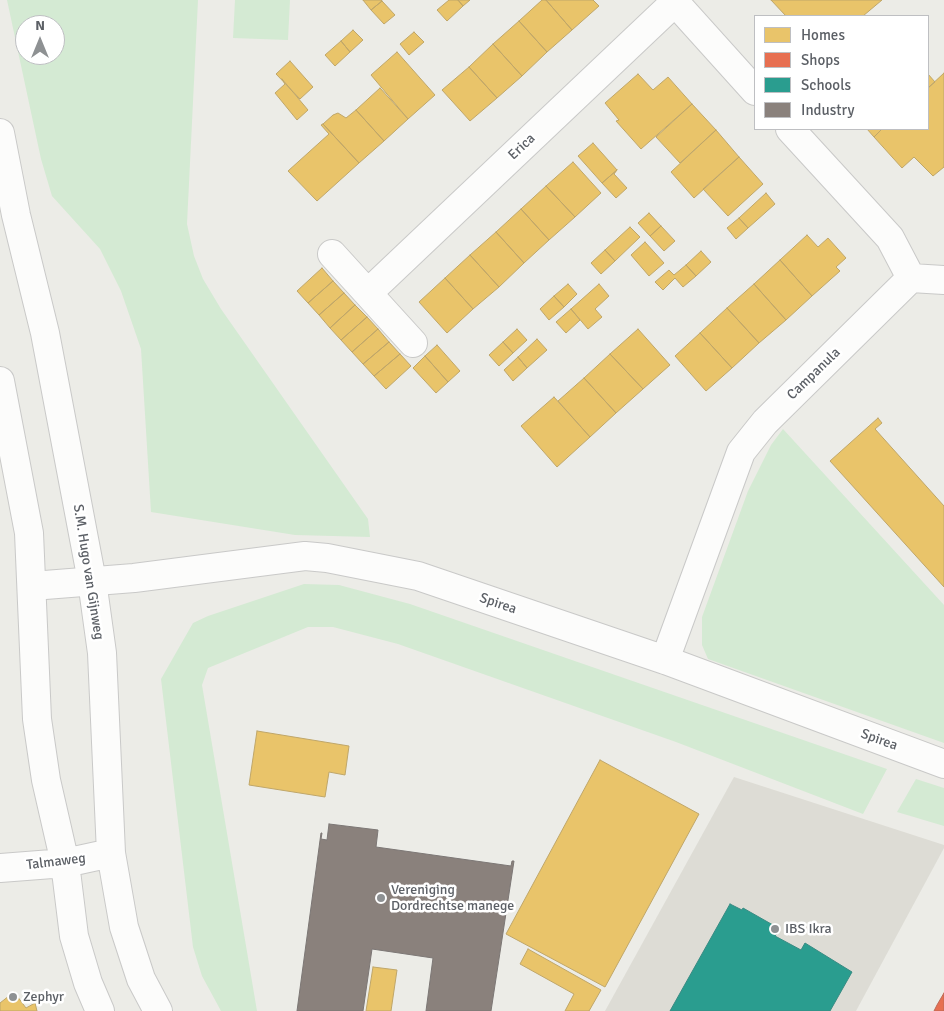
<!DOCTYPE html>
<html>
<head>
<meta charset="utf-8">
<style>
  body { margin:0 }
  #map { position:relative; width:944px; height:1011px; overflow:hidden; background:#ecece7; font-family:Signika,sans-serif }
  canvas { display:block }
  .legend { position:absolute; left:754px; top:15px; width:175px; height:115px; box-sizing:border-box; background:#fff; border:1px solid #bebfc2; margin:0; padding:6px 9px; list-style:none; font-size:15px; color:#5c6066 }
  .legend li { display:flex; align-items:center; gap:10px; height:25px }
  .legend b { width:25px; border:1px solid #bebfc2 }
  .north { position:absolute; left:15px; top:15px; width:50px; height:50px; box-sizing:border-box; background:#fff; border:1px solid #bebfc2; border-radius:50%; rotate:0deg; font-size:14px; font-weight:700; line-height:20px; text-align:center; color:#5c6066 }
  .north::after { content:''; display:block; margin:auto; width:18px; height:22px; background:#8e9193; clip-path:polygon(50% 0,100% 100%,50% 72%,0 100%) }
</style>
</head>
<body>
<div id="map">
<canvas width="944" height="1011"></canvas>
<ul class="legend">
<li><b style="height:14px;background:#e9c46a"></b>Homes</li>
<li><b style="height:14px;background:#e76f51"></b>Shops</li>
<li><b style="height:14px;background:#2a9d8f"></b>Schools</li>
<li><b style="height:14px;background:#8a817c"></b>Industry</li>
</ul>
<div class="north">N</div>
</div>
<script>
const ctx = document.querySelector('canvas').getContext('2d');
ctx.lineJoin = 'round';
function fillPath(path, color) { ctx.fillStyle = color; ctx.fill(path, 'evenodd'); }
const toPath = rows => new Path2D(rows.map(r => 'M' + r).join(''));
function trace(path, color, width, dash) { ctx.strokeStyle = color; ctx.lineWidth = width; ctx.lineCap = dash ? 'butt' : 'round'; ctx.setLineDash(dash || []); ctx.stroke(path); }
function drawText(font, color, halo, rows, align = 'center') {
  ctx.font = font + ' Signika,sans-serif'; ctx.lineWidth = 5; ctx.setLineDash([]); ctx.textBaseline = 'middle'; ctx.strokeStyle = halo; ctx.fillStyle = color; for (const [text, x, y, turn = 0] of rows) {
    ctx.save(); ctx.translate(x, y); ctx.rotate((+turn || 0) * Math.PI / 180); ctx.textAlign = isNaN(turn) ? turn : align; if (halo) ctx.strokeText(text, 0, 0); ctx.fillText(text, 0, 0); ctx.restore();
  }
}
const education = toPath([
  [734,777,944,845,944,848,856,1011,605,1011]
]);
const green = toPath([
  [7,0,198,0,187,224,194,256,203,279,221,309,368,519,370,537,295,535,151,512,141,349,121,291,100,249,52,196,41,159],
  [25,25,55,25,55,55,25,55],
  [235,0,290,0,288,40,233,38],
  [783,429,944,605,944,743,708,659,702,645,702,617,748,491,771,445],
  [304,584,339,585,410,604,887,769,863,814,676,742,398,644,333,627,308,627,208,668,202,685,257,1011,221,1011,202,976,193,947,161,679,193,623,208,616],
  [916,779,944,788,944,826,897,812]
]);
const homes = toPath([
  [363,0,381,0,382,1,371,10,363,0],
  [449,0,458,0,463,6,447,21,437,10,449,0],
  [458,0,470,0,463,6,458,0],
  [542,0,546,0,572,30,547,52,519,21,542,0],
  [546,0,593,0,599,6,572,30,546,0],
  [771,0,882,0,863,16,786,16,771,0],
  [382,1,395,15,384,24,371,10,382,1],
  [519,21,547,52,522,76,493,44,519,21],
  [353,30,363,40,350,52,341,41,353,30],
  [414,32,424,42,409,55,400,44,414,32],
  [341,41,350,52,335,66,325,55,341,41],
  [493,44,522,76,497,98,469,67,493,44],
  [397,52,435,95,408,119,371,75,397,52],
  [290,61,313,87,300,99,276,74,290,61],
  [469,67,497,98,470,121,442,90,469,67],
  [944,73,944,167,933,176,914,157,902,168,874,137,882,129,928,129,928,88,944,73],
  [638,74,653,90,668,77,692,104,641,149,616,121,619,120,605,103,638,74],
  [928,74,935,82,928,88,928,74],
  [282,79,308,110,297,120,275,93,285,84,282,79],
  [380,88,408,119,384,141,356,110,380,88],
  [692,104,716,130,680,163,656,137,692,104],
  [356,110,384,141,359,163,323,124,333,115,338,113,346,118,356,110],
  [323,124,359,163,317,201,288,171,329,134,321,125,323,124],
  [867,129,882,129,874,137,867,129],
  [716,130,739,157,694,198,671,172,716,130],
  [593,143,617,170,602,183,578,156,593,143],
  [739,157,763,184,728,216,703,189,739,157],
  [573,162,601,193,575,217,546,186,573,162],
  [617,170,614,174,627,188,616,198,602,183,617,170],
  [546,186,575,217,549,240,521,209,546,186],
  [766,193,775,204,748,228,739,218,766,193],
  [521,209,549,240,524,263,496,232,521,209],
  [649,213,661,226,650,236,638,223,649,213],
  [739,218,748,228,736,239,727,228,739,218],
  [661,226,675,241,664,251,650,236,661,226],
  [630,227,640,237,615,261,605,250,630,227],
  [496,232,524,263,499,287,470,255,496,232],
  [807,235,818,247,828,238,846,258,836,267,840,271,812,296,780,260,807,235],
  [645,242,664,263,649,276,631,255,645,242],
  [605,250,615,261,601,274,591,263,605,250],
  [701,251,711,262,696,276,686,265,701,251],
  [470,255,499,287,473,309,445,278,470,255],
  [780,260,812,296,786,320,754,284,780,260],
  [686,265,696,276,683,287,675,278,663,290,655,282,669,270,674,275,686,265],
  [322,268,333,281,308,303,297,291,322,268],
  [445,278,473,309,447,333,419,302,445,278],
  [333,281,344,293,319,315,308,303,333,281],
  [568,284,577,294,564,307,554,296,568,284],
  [599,284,609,296,595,309,602,317,588,329,571,309,599,284],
  [754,284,786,320,759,343,727,308,754,284],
  [344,293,355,305,330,328,319,315,344,293],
  [554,296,564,307,549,320,540,309,554,296],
  [355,305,367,317,341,340,330,328,355,305],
  [727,308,759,343,732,368,700,333,727,308],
  [571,309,580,320,566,333,556,322,571,309],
  [367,317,378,329,352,352,341,340,367,317],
  [378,329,389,342,363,364,352,352,378,329],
  [517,329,527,340,513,353,503,342,517,329],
  [638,329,670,365,643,389,610,354,638,329],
  [700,333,732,368,706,391,675,356,700,333],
  [537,339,547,350,527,368,518,357,537,339],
  [389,342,400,354,374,376,363,364,389,342],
  [503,342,513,353,499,366,489,355,503,342],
  [437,345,460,371,448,382,425,356,437,345],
  [400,354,411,366,386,389,374,376,400,354],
  [610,354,643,389,616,413,584,378,610,354],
  [425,356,448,382,436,393,413,368,425,356],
  [518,357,527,368,513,381,504,370,518,357],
  [584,378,616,413,590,437,558,401,584,378],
  [554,397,590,437,557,467,521,426,554,397],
  [878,418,882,423,875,429,944,506,944,587,830,461,878,418],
  [257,731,349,746,345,775,329,772,325,797,249,785,257,731],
  [600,760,699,814,605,987,506,934,600,760],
  [528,949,601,990,589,1011,565,1011,574,994,520,964,528,949],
  [373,967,397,970,391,1011,366,1011,373,967],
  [14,992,26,1008,35,1003,37,1011,0,1011,0,1003,14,992]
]);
const shops = toPath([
  [944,993,944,1011,934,1011,937,1005,944,993]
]);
const schools = toPath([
  [730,904,742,910,743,908,780,929,775,936,801,950,805,943,852,972,830,1011,670,1011,730,904]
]);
const industry = toPath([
  [329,824,378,830,376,847,511,866,512,861,514,861,491,1011,426,1011,433,958,372,949,363,1011,297,1011,321,833,322,833,321,839,327,840,329,824]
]);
const minor = toPath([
  [673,0,755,91],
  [332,254,413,343],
  [911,278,944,280],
  [369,292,675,2],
  [32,586,134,578,305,556,327,558,418,576,665,660,944,764],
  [665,660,741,452,765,422,911,278,890,238,790,129]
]);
const tertiary = toPath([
  [0,133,16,215,45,333,92,581,102,653,111,853,124,927,141,979,158,1011],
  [0,381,29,533,37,719,46,780,65,863,74,936,88,983,100,1011],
  [0,868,65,863,111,853]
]);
const markers = [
  [381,898,5,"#8e9193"],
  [775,929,5,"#8e9193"],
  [13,997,5,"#8e9193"]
];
const streetNames = [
  ["Erica",522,147,-43],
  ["Campanula",814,374,-44],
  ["S.M. Hugo van Gijnweg",88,572,81],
  ["Spirea",498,604,19],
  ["Spirea",879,740,20],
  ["Talmaweg",56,862,-7]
];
const poiNames = [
  ["Vereniging",391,890],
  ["Dordrechtse manege",391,906],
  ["IBS Ikra",785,929],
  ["Zephyr",23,997]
];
fillPath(education, '#dddcd5');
fillPath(green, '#d4ead3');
fillPath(homes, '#e9c46a');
trace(homes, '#bfa669', 1);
fillPath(shops, '#e76f51');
trace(shops, '#bd6a57', 1);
fillPath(schools, '#2a9d8f');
trace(schools, '#398b83', 1);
fillPath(industry, '#8a817c');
trace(industry, '#7c7775', 1);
trace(minor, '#c9c9c8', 30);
trace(tertiary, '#c9c9c8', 30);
trace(minor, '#fcfcfb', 28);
trace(tertiary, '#fcfcfb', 28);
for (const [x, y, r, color] of markers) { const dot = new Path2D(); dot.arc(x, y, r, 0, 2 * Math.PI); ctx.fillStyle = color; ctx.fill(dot); trace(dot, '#fff', 2); }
drawText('14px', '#5c6066', '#fff', streetNames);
drawText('14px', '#5c6066', '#fff', poiNames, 'left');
</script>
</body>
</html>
